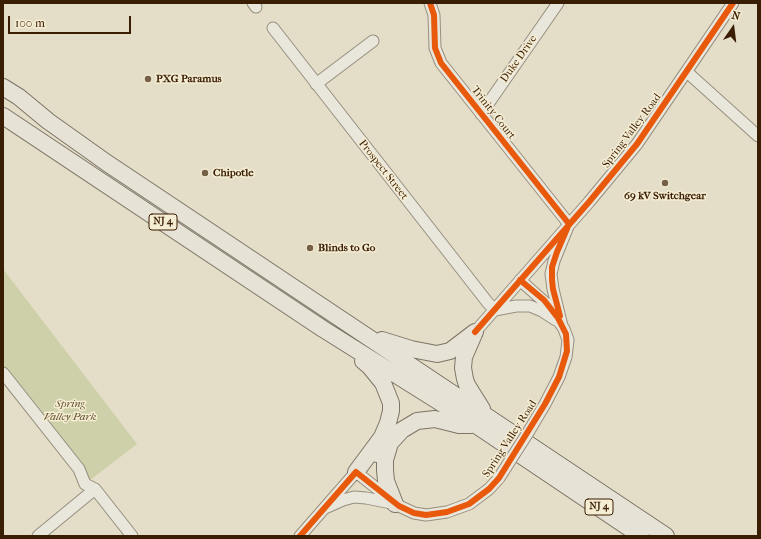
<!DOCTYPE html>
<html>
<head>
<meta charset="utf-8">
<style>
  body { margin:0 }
  #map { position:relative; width:761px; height:539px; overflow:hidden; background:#e4dec8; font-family:"IM FELL French Canon",serif }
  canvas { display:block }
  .frame { position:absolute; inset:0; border:4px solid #3a1e03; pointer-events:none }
  .north { position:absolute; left:713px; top:8px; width:40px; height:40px; -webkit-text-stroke:3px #f5edd4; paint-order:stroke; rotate:14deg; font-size:11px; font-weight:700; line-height:16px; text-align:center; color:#3a1e03 }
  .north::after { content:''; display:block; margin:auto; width:14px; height:18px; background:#3a1e03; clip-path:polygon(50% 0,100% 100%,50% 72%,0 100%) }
  .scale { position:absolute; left:8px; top:16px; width:123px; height:18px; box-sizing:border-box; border:2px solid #3a1e03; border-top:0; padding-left:5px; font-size:12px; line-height:14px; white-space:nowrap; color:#3a1e03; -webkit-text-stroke:3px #f5edd4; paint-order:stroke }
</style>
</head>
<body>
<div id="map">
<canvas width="761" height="539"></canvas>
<div class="frame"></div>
<div class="north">N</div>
<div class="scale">100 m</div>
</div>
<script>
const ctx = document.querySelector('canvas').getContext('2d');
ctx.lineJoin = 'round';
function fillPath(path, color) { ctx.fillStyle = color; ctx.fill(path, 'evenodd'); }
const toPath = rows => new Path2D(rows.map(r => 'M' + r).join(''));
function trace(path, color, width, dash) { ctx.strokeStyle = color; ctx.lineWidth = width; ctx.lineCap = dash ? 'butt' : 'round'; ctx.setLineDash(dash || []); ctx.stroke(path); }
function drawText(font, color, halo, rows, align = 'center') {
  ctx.font = font + ' "IM FELL French Canon",serif'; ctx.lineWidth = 3; ctx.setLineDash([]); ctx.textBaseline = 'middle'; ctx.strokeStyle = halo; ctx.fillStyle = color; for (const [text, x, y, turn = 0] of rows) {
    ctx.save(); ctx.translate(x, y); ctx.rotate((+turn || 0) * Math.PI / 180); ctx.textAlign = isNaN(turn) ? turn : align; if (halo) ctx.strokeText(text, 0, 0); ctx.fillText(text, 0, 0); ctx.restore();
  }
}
const green = toPath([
  [3,269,137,444,85,484,3,376]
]);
const minor = toPath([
  [253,3,256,7],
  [430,3,434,15,435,48,441,63,569,224,554,261,551,274,553,289,562,326],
  [273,28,488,303,495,310],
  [687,72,758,136],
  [316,84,373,41],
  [481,114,558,3],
  [520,280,549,306,564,329,568,340,566,357,559,377,545,404,529,431],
  [495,310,516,306,530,306,542,311,556,320],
  [475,332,589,202,637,144,733,3],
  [3,373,79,469,85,484,95,489,132,536],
  [325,508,343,500,354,497,366,498,391,503],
  [38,536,95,489],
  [300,536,356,472,399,506,414,513,426,515,447,512,469,504,489,489,499,478]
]);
const highway = toPath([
  [3,87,19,97,48,121,107,163,666,536],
  [3,116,323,329,476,425,641,536],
  [474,334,464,357,463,368,465,379,467,385,482,409],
  [382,340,411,349,437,354,450,351,475,332],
  [390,443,385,460,385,470,386,481,395,504],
  [377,454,390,443,402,430,417,421,435,419,459,425,471,425],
  [356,472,382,437,388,423,391,411,391,403,383,383,370,367,363,361]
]);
const minorBridge = toPath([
  [499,478,529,431]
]);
const cycleway = toPath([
  [430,3,434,15,435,48,441,63,569,224,557,252,552,267,552,280,553,289,560,316],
  [475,332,589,202,637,144,733,3],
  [300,536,356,472,399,506,414,513,426,515,447,512,469,504,489,489,499,478,545,404,559,377,567,351,566,334,558,318,544,300,520,280]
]);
const markers = [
  [148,79,4,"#766148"],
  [205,173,4,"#766148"],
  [665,183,4,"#766148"],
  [310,248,4,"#766148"]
];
const shields = [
  [163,222,28],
  [599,507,28]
];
const shieldNames = [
  ["NJ 4",163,222],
  ["NJ 4",599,507]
];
const streetNames = [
  ["Duke Drive",519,59,-55],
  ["Trinity Court",493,113,52],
  ["Spring Valley Road",632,131,-53],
  ["Prospect Street",383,170,52],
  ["Spring Valley Road",510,439,-57]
];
const poiNames = [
  ["PXG Paramus",156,79],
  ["Chipotle",213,173],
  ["69 kV Switchgear",665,196,"center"],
  ["Blinds to Go",318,248]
];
const parkNames = [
  ["Spring",70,404],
  ["Valley Park",70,417]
];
fillPath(green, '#cdd0a9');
trace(minor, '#968f7f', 13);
trace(highway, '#7d7466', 18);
trace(minor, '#e9e6dc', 11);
trace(highway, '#e6e2d6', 16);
trace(minorBridge, '#968f7f', 13, []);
trace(minorBridge, '#e9e6dc', 11);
trace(cycleway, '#e8590c', 6);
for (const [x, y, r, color] of markers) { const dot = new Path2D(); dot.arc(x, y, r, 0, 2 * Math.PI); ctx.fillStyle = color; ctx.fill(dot); trace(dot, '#f5edd4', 1.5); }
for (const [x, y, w] of shields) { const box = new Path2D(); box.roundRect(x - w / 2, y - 8, w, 16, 3); ctx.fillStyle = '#f5edd4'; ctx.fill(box); trace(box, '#3a1e03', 1); }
drawText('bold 10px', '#3a1e03', null, shieldNames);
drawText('11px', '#3a1e03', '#f5edd4', streetNames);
drawText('bold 11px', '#3a1e03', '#f5edd4', poiNames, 'left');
drawText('italic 11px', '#61502d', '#f5edd4', parkNames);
</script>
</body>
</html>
